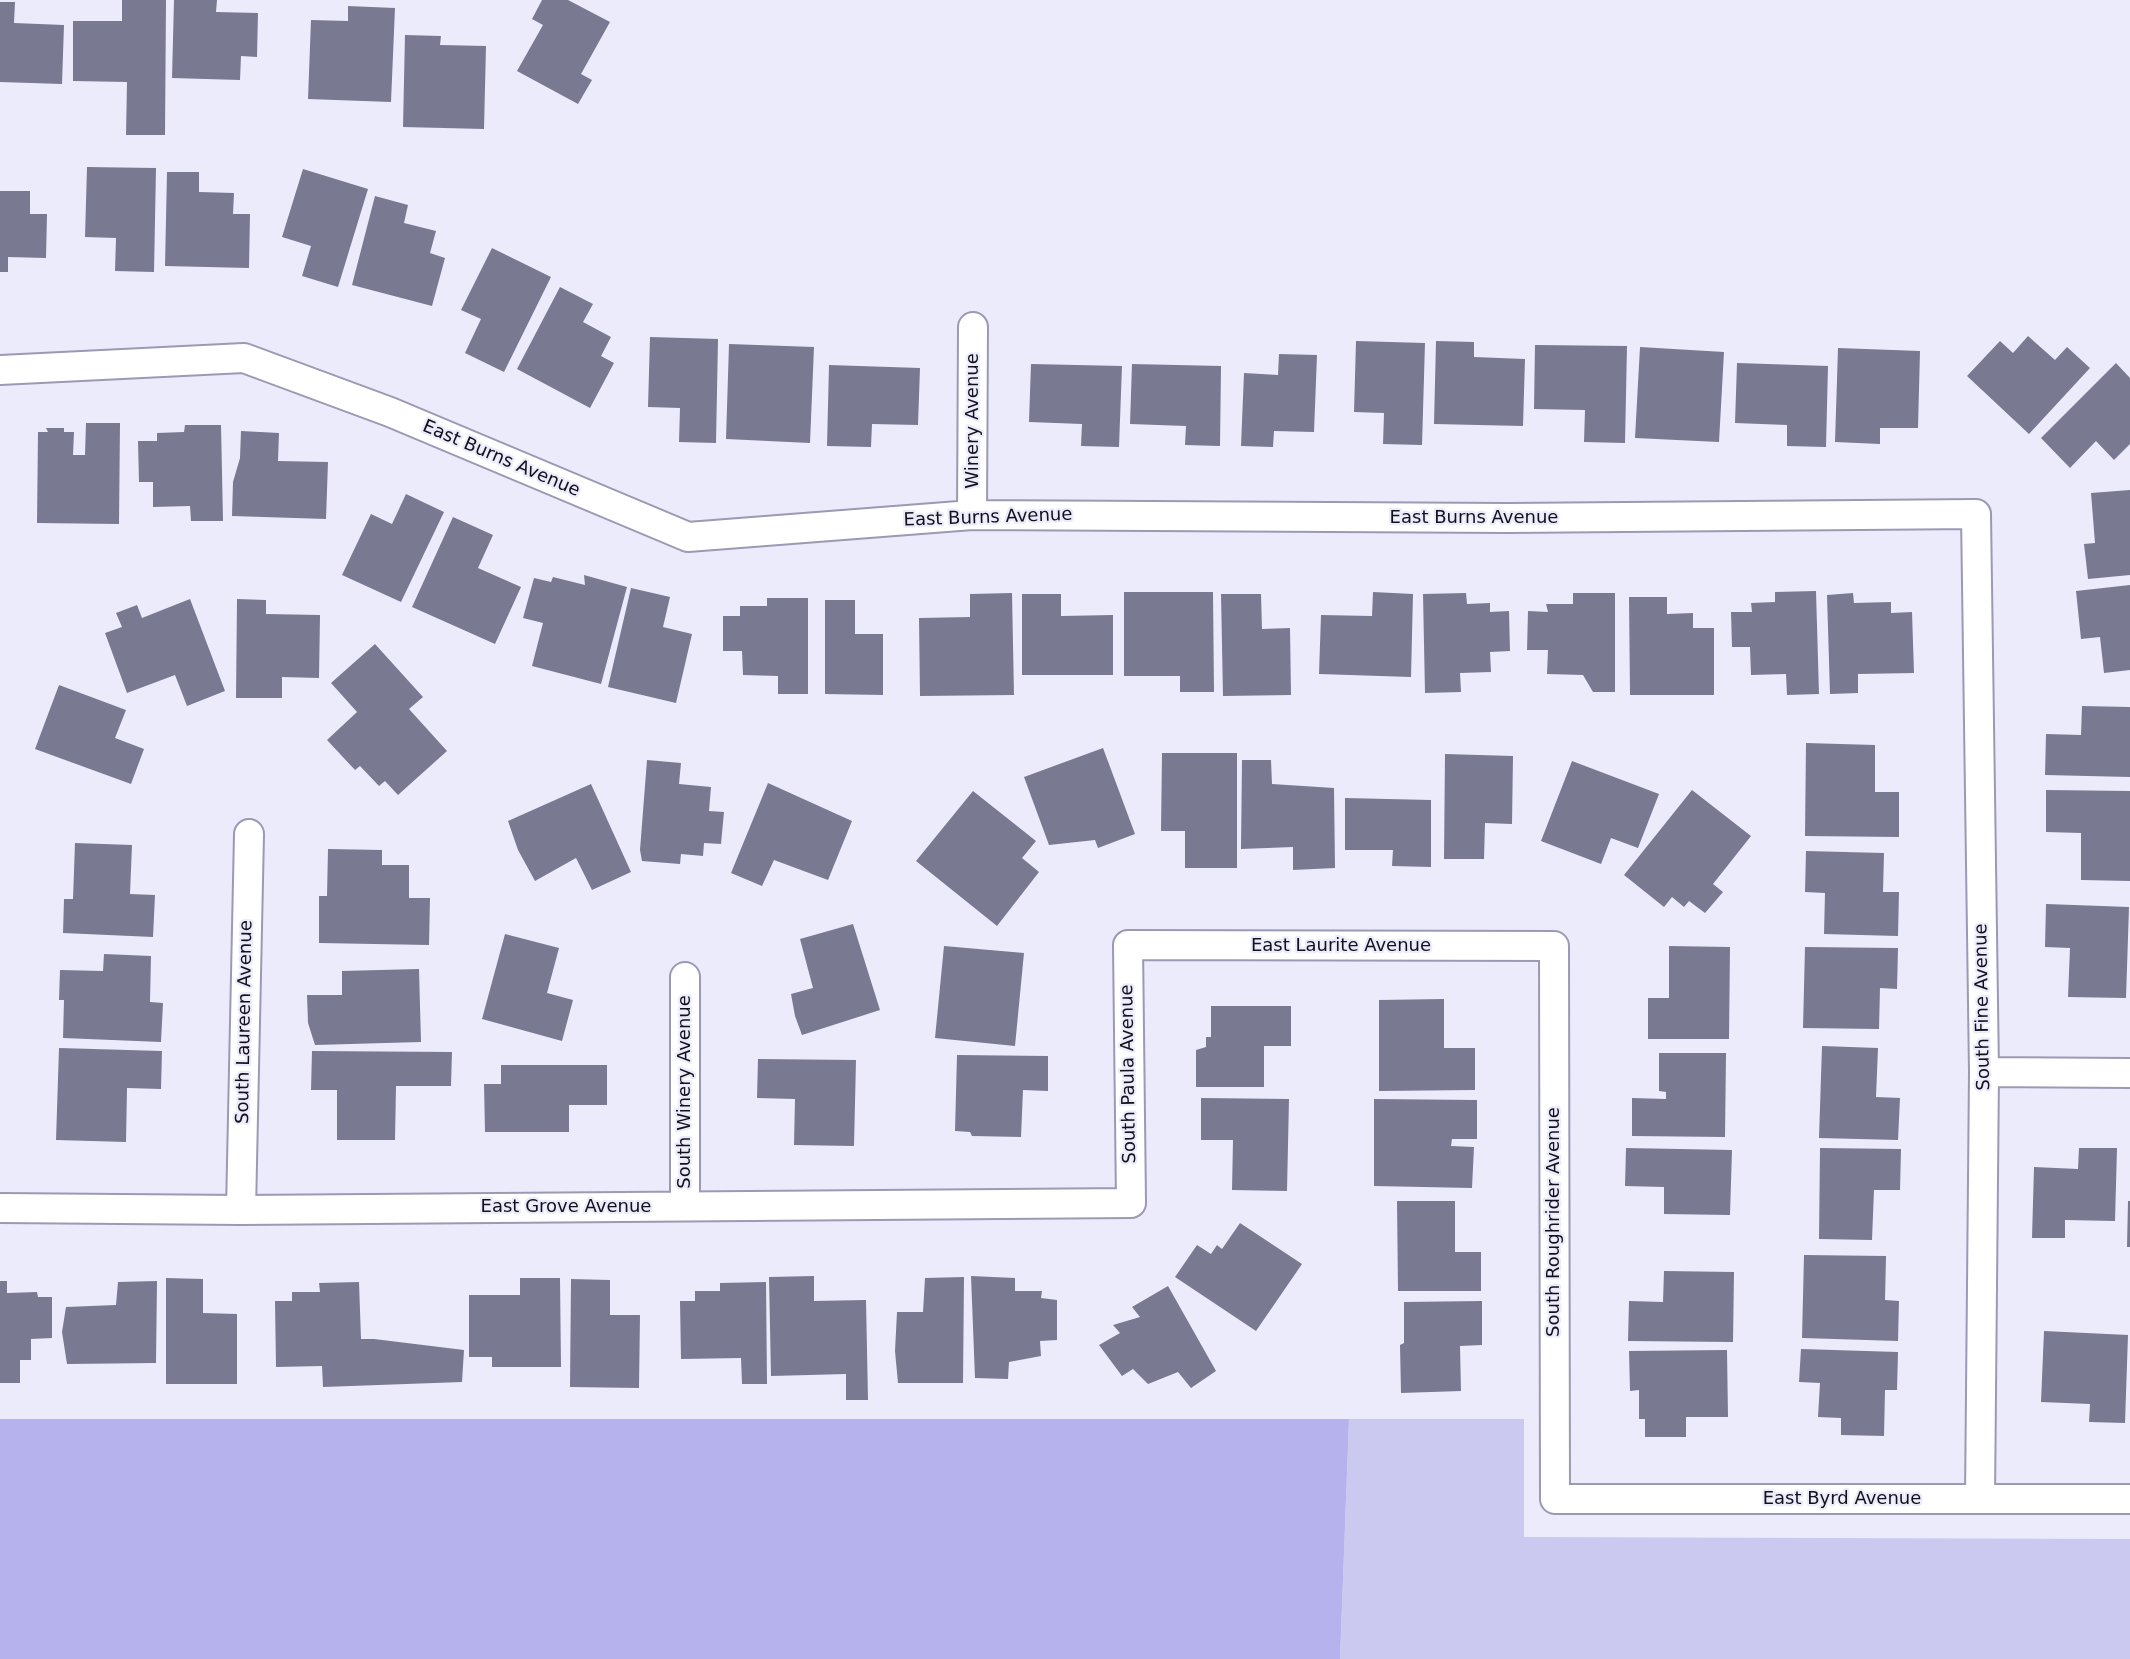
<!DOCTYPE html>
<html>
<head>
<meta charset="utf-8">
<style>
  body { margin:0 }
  canvas { display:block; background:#ebebfc }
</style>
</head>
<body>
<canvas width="2130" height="1659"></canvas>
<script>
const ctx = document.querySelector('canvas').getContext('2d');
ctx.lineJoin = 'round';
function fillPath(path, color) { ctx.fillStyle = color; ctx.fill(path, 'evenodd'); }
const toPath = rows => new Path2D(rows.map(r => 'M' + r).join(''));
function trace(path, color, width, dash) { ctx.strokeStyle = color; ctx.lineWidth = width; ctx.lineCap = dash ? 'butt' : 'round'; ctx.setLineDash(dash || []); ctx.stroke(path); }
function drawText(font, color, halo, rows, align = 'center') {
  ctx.font = font + ' "DejaVu Sans",sans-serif'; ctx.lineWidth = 4.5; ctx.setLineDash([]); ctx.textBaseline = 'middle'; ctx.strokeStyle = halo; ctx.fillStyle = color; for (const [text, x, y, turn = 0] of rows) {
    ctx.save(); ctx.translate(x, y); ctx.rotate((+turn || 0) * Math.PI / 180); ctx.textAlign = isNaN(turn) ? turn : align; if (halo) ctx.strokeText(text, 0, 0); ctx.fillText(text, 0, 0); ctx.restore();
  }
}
const green = toPath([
  [1349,1419,1524,1419,1524,1537,2130,1539,2130,1659,1340,1659]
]);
const water = toPath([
  [0,1419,1349,1419,1340,1659,0,1659]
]);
const building = toPath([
  [122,0,166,0,165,135,126,135,127,82,73,81,73,21,122,21],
  [174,0,217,0,216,12,258,13,257,57,241,56,240,80,172,78],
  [542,0,568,0,610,22,581,74,592,80,578,104,517,71,543,25,532,19],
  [0,2,15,2,14,23,64,25,62,84,0,82],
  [348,6,395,8,391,102,308,99,311,20,348,21],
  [405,35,441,36,440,45,486,46,484,129,403,127],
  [87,167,156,168,154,272,115,271,116,238,85,237],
  [303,169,368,189,338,287,302,276,311,246,282,237],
  [167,172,199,172,199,192,234,193,233,214,250,214,249,268,165,266],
  [0,191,30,191,30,214,47,214,46,258,8,257,8,272,0,272],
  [375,196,408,205,404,223,436,231,430,253,445,258,432,306,352,285],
  [492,248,551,277,504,372,465,353,481,319,461,310],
  [560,287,593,304,583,322,611,337,601,356,614,363,590,408,517,369],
  [2028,336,2055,360,2067,347,2090,368,2029,434,1967,376,2000,341,2013,353],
  [650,337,718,339,716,443,679,442,680,408,648,407],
  [1356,341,1425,343,1422,445,1383,444,1384,413,1354,412],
  [1436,341,1474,342,1474,357,1525,359,1523,426,1434,424],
  [729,344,814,347,810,443,726,439],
  [1535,345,1627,346,1625,443,1584,442,1585,410,1534,409],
  [1640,347,1724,352,1719,442,1635,438],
  [1838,348,1920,351,1918,428,1880,428,1880,444,1835,442],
  [1279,354,1317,355,1314,432,1274,431,1273,447,1241,446,1244,373,1278,375],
  [1737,363,1828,366,1826,447,1787,446,1787,425,1735,423],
  [2116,363,2130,378,2130,444,2114,460,2096,441,2070,468,2041,438],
  [1031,364,1122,366,1119,447,1081,446,1082,424,1029,422],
  [1132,364,1221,366,1220,446,1185,445,1186,426,1130,424],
  [829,365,920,368,918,425,872,424,871,447,827,446],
  [86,423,120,423,119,524,37,523,38,432,48,432,46,428,64,428,64,432,74,432,73,455,85,455],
  [185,425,221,425,223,521,191,521,190,506,153,507,153,482,139,482,138,441,157,441,157,433,184,432],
  [241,431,279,433,278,461,328,462,326,519,232,516,233,482,240,458],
  [2130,490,2130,575,2088,579,2084,544,2095,543,2091,493],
  [406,494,444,512,401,602,342,575,371,514,392,524],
  [453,517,493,535,478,568,521,587,495,644,412,607],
  [584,575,627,587,601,684,532,666,543,623,523,618,534,578,551,582,553,577,585,585],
  [2130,585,2130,670,2104,673,2100,637,2081,639,2076,591],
  [631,588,670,597,663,627,692,634,676,703,608,687],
  [1816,591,1819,694,1787,695,1786,674,1751,675,1750,647,1732,647,1731,612,1752,612,1751,603,1775,602,1775,592],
  [1124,592,1213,592,1214,692,1180,692,1180,676,1124,676],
  [1373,592,1413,594,1411,677,1319,674,1321,615,1372,616],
  [1012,593,1014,695,920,696,919,618,970,617,970,594],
  [1466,593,1467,604,1490,603,1490,612,1509,611,1510,651,1490,652,1491,672,1460,673,1461,692,1425,693,1423,594],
  [1573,593,1615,593,1615,692,1593,692,1583,675,1547,674,1548,650,1527,650,1528,611,1548,612,1546,604,1573,604],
  [1853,593,1854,603,1891,602,1891,613,1912,612,1914,673,1858,674,1858,693,1830,694,1827,595],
  [1022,594,1061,594,1061,616,1113,615,1113,675,1022,675],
  [1221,594,1261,594,1262,629,1290,628,1291,695,1223,696],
  [1629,597,1667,597,1667,614,1693,613,1693,628,1714,628,1714,695,1630,695],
  [767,598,808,598,808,694,778,694,778,676,743,675,742,651,723,651,723,616,740,616,740,606,767,606],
  [190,599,225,691,187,706,175,675,127,693,105,633,122,627,116,613,137,605,142,618],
  [237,599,266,600,266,614,320,615,319,678,282,677,282,698,236,698],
  [825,600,855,600,855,634,883,634,883,695,825,694],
  [375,644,423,697,409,709,447,751,398,795,385,781,379,786,360,766,355,770,327,740,357,712,331,683],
  [59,685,126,710,115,738,144,749,131,784,35,749],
  [2082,706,2130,707,2130,777,2045,775,2046,734,2081,735],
  [1806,743,1875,745,1875,792,1899,792,1899,837,1805,836],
  [1103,748,1135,834,1098,848,1095,840,1049,845,1024,777],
  [1162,753,1237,753,1237,868,1185,868,1185,831,1161,831],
  [1445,754,1513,756,1512,824,1485,823,1484,859,1444,859],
  [647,760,681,763,679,784,711,787,709,811,724,812,721,844,704,843,703,856,681,854,680,864,642,861,640,850],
  [1242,760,1271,760,1272,784,1334,788,1335,868,1293,870,1293,847,1241,849],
  [1572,761,1659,794,1638,848,1611,838,1601,864,1541,841],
  [768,783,852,821,828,880,774,860,762,886,731,873],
  [591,784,631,872,592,890,576,858,535,881,518,850,508,821],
  [1692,790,1751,836,1713,884,1723,892,1705,913,1689,901,1684,907,1672,897,1664,907,1624,875],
  [2046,790,2130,791,2130,881,2081,880,2081,833,2046,832],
  [973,791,1036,841,1022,858,1039,872,997,926,916,861],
  [1345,798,1431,800,1431,867,1392,866,1393,850,1345,850],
  [75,843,132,845,130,894,155,895,153,937,63,933,64,899,73,899],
  [328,849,382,850,382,865,409,865,409,898,430,898,429,945,319,943,319,896,327,896],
  [1806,851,1884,853,1883,892,1899,892,1898,936,1824,934,1825,893,1805,892],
  [2046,904,2129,907,2126,998,2068,997,2070,948,2045,947],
  [853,924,880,1010,802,1035,795,1016,791,994,813,988,800,939],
  [505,934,559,948,547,993,573,1000,562,1041,482,1019],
  [944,946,1024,953,1015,1046,935,1038],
  [1669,946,1730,947,1729,1039,1648,1039,1648,998,1669,998],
  [1805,947,1898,948,1897,989,1880,988,1879,1029,1803,1028],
  [104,954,151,956,150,1002,163,1003,161,1042,63,1038,64,1000,59,1000,60,970,103,971],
  [419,969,421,1042,315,1045,308,1023,307,995,342,995,342,971],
  [1444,999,1444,1048,1475,1048,1475,1090,1379,1091,1379,1000],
  [1211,1006,1291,1006,1291,1046,1264,1046,1264,1087,1196,1087,1196,1050,1206,1047,1206,1037,1211,1037],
  [1822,1046,1878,1048,1876,1097,1900,1098,1898,1140,1819,1138],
  [59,1048,162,1051,161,1089,127,1088,126,1142,56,1140],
  [312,1051,452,1052,451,1086,396,1086,395,1140,337,1140,337,1090,311,1090],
  [1659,1053,1726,1053,1725,1137,1632,1136,1632,1098,1666,1099,1666,1092,1659,1091],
  [957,1055,1048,1056,1048,1091,1023,1090,1021,1137,972,1136,970,1132,955,1131],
  [758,1059,856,1060,854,1146,794,1145,795,1099,757,1098],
  [501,1065,607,1065,607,1105,569,1105,569,1132,485,1132,484,1084,501,1084],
  [1201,1098,1289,1099,1287,1191,1232,1190,1233,1140,1201,1140],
  [1374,1099,1477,1100,1477,1139,1452,1139,1451,1146,1474,1147,1472,1188,1374,1186],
  [1626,1148,1732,1150,1730,1215,1664,1214,1664,1187,1625,1186],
  [1820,1148,1901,1149,1900,1190,1874,1190,1872,1240,1819,1239],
  [2079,1148,2117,1148,2115,1221,2065,1220,2065,1238,2032,1238,2034,1167,2078,1169],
  [1397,1201,1455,1201,1455,1252,1481,1252,1481,1291,1398,1291],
  [2128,1201,2130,1201,2130,1247,2127,1247],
  [1240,1223,1302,1264,1256,1331,1175,1277,1197,1245,1211,1254,1217,1245,1222,1249],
  [1804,1255,1886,1256,1885,1300,1899,1301,1898,1341,1802,1338],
  [1664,1271,1734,1272,1733,1342,1628,1341,1629,1301,1663,1302],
  [814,1276,814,1301,866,1300,868,1400,846,1400,846,1374,771,1376,769,1277],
  [971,1276,1015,1278,1015,1291,1042,1291,1041,1298,1057,1300,1057,1340,1040,1341,1041,1356,1009,1362,1008,1379,975,1378],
  [964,1277,963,1383,898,1383,895,1351,897,1312,923,1312,925,1278],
  [166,1278,203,1279,203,1313,237,1314,237,1384,166,1384],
  [520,1278,560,1278,561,1367,492,1367,492,1357,469,1357,469,1295,520,1295],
  [571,1279,610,1280,610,1315,640,1315,639,1388,570,1387],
  [0,1281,7,1281,7,1293,37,1292,38,1297,52,1297,52,1338,31,1339,31,1360,20,1360,20,1383,0,1383],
  [157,1281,156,1363,67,1364,62,1332,66,1307,116,1305,118,1282],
  [359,1282,361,1339,374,1339,464,1350,462,1382,323,1387,322,1366,276,1367,275,1301,292,1301,292,1292,320,1292,319,1283],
  [766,1282,767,1384,742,1384,741,1358,681,1359,680,1301,695,1301,695,1291,720,1291,720,1283],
  [1168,1286,1216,1371,1191,1388,1178,1372,1148,1384,1133,1369,1122,1376,1099,1345,1120,1333,1113,1325,1140,1317,1132,1307],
  [1482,1301,1482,1345,1460,1346,1461,1391,1401,1393,1400,1345,1404,1343,1404,1302],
  [2044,1331,2128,1335,2125,1423,2089,1422,2090,1404,2041,1402],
  [1801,1349,1898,1352,1897,1390,1885,1390,1884,1436,1841,1435,1841,1418,1818,1417,1820,1383,1799,1382],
  [1727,1350,1728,1417,1686,1417,1686,1437,1645,1437,1645,1419,1639,1419,1639,1390,1630,1391,1629,1351]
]);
const minor = toPath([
  [0,370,244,358,390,412,688,537,972,515,1508,518,1976,514,1984,1072,1980,1499],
  [972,515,973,327],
  [1984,1072,2130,1073],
  [685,1206,685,977],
  [0,1208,241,1210,1131,1203,1128,945,1554,946,1555,1499,2130,1499],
  [241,1210,249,834]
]);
const streetNames = [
  ["Winery Avenue",973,421,-90],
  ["East Burns Avenue",501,459,23],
  ["East Burns Avenue",988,518,-2],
  ["East Burns Avenue",1474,518],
  ["East Laurite Avenue",1341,946],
  ["South Fine Avenue",1983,1007,-91],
  ["South Laureen Avenue",245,1022,-89],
  ["South Paula Avenue",1129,1074,-91],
  ["South Winery Avenue",685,1092,-90],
  ["East Grove Avenue",566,1207],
  ["South Roughrider Avenue",1554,1222,-90],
  ["East Byrd Avenue",1842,1499]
];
fillPath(green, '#ccc9f1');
fillPath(water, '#b6b2ee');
fillPath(building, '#7a7992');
trace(minor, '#9b99b4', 32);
trace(minor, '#fff', 28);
drawText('18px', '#11111a', '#ebebfc', streetNames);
</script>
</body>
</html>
